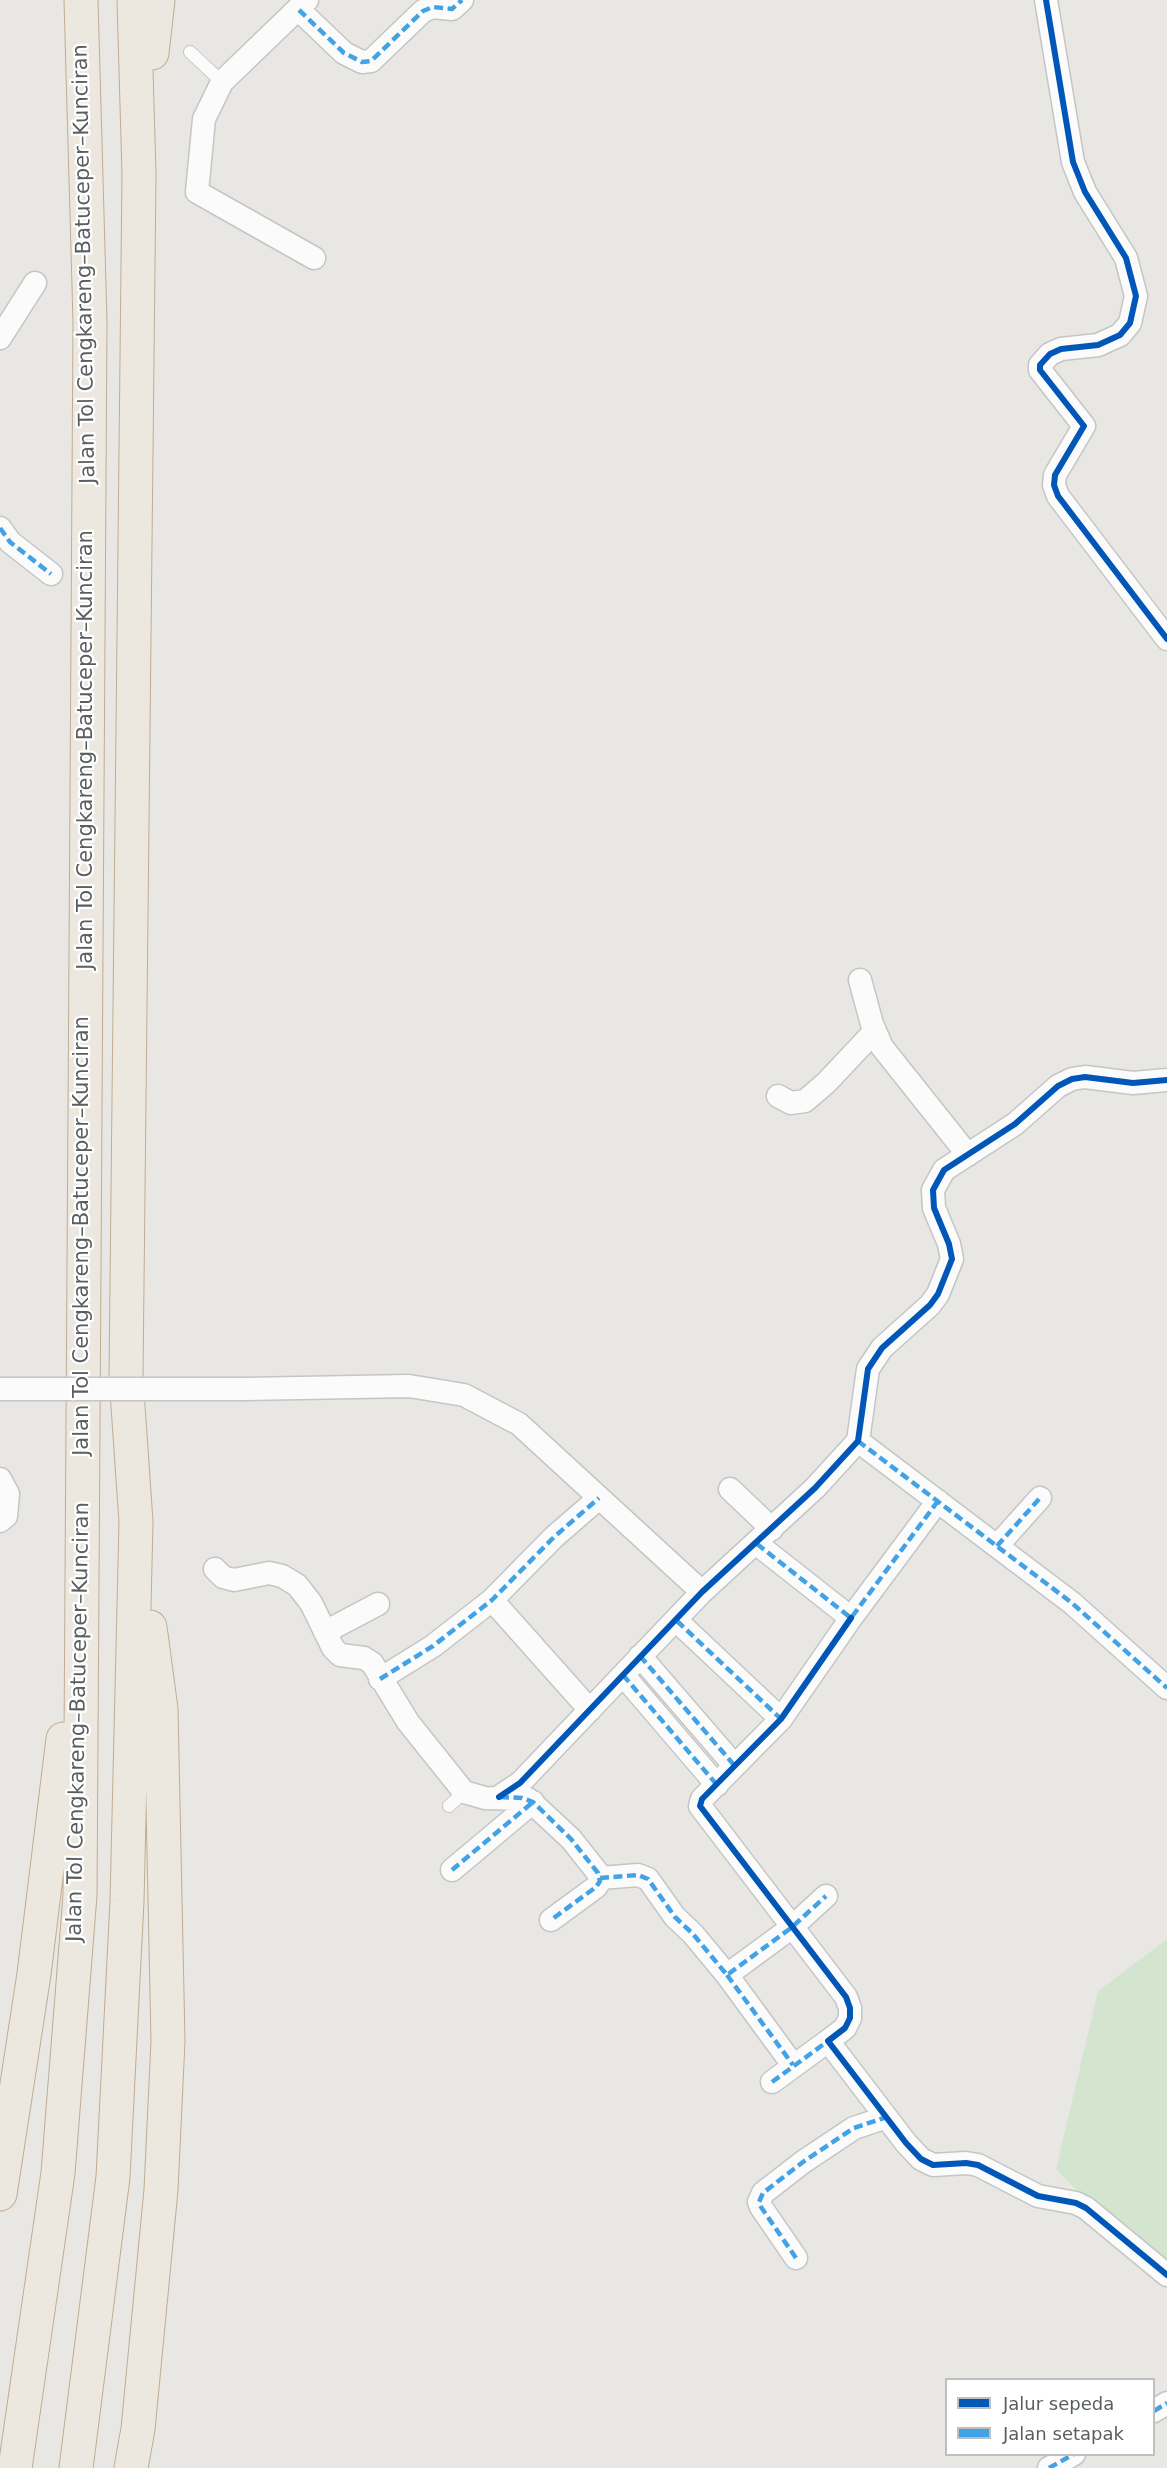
<!DOCTYPE html>
<html>
<head>
<meta charset="utf-8">
<style>
  body { margin:0 }
  #map { position:relative; width:1167px; height:2468px; overflow:hidden; background:#e9e7e4; font-family:"DejaVu Sans",sans-serif }
  canvas { display:block }
  .legend { position:absolute; left:945px; top:2378px; width:210px; height:78px; box-sizing:border-box; background:#fff; border:2px solid #bdbfc0; margin:0; padding:8px 10px; list-style:none; font-size:18px; color:#595e61 }
  .legend li { display:flex; align-items:center; gap:12px; height:30px }
  .legend b { width:30px; border:2px solid #bdbfc0 }
</style>
</head>
<body>
<div id="map">
<canvas width="1167" height="2468"></canvas>
<ul class="legend">
<li><b style="height:8px;background:#0057b8"></b>Jalur sepeda</li>
<li><b style="height:8px;background:#42a2e6"></b>Jalan setapak</li>
</ul>
</div>
<script>
const ctx = document.querySelector('canvas').getContext('2d');
ctx.lineJoin = 'round';
function fillPath(path, color) { ctx.fillStyle = color; ctx.fill(path, 'evenodd'); }
const toPath = rows => new Path2D(rows.map(r => 'M' + r).join(''));
function trace(path, color, width, dash) { ctx.strokeStyle = color; ctx.lineWidth = width; ctx.lineCap = dash ? 'butt' : 'round'; ctx.setLineDash(dash || []); ctx.stroke(path); }
function drawText(font, color, halo, rows, align = 'center') {
  ctx.font = font + ' "DejaVu Sans",sans-serif'; ctx.lineWidth = 4.5; ctx.setLineDash([]); ctx.textBaseline = 'middle'; ctx.strokeStyle = halo; ctx.fillStyle = color; for (const [text, x, y, turn = 0] of rows) {
    ctx.save(); ctx.translate(x, y); ctx.rotate((+turn || 0) * Math.PI / 180); ctx.textAlign = isNaN(turn) ? turn : align; if (halo) ctx.strokeText(text, 0, 0); ctx.fillText(text, 0, 0); ctx.restore();
  }
}
const green = toPath([
  [1167,1939,1167,2287,1056,2169,1098,1991]
]);
const lane = toPath([
  [190,52,222,82],
  [449,1806,464,1792]
]);
const street = toPath([
  [307,0,222,82,204,119,197,192,314,258],
  [1046,0,1073,162,1085,192,1126,258,1136,296,1130,323,1120,335,1098,345,1061,349,1050,354,1040,365,1040,370,1084,426,1055,475,1054,485,1058,496,1167,639],
  [299,10,344,53,362,62,371,61,423,11,433,7,452,9,462,0],
  [0,338,35,283],
  [0,528,10,542,51,574],
  [860,980,872,1024,882,1047,968,1155],
  [778,1096,791,1103,805,1101,826,1083,875,1031],
  [245,1389,409,1386,464,1395,519,1424,702,1592],
  [858,1441,1072,1603,1167,1688],
  [0,1479,8,1494,6,1516,0,1521],
  [730,1489,772,1529],
  [757,1544,851,1618,938,1501],
  [997,1546,1040,1498],
  [215,1569,223,1577,234,1580,269,1573,282,1576,297,1585,311,1603,333,1648,340,1655,364,1658,372,1663,408,1722,464,1792,485,1798,528,1799,571,1839,598,1873,600,1881,596,1887,551,1920],
  [492,1600,590,1710],
  [851,1618,781,1719,702,1799,700,1806,846,1997,850,2008,850,2018,845,2028,828,2041,906,2143,921,2159,933,2165,966,2163,978,2165,1038,2196,1076,2203,1086,2208,1167,2275],
  [677,1621,781,1719],
  [325,1632,378,1604],
  [640,1656,734,1765],
  [623,1675,717,1785],
  [380,1679,433,1646,492,1600,554,1537,599,1498],
  [499,1797,520,1783,702,1592,815,1488,858,1441,868,1369,882,1348,930,1305,938,1294,952,1259,949,1244,934,1208,933,1190,944,1170,1015,1124,1058,1086,1072,1079,1085,1077,1133,1083,1167,1080],
  [452,1870,533,1802],
  [600,1878,638,1875,648,1879,675,1917,693,1934,727,1975,791,1928,826,1896],
  [727,1975,793,2065],
  [772,2082,828,2041],
  [796,2258,761,2207,759,2202,763,2193,803,2162,854,2128,884,2118],
  [1154,2411,1167,2403],
  [1049,2468,1074,2454]
]);
const highway = toPath([
  [152,53,158,0],
  [0,2194,34,1974,63,1739],
  [15,2468,58,2173,80,1895,90,322,81,0],
  [76,2468,113,2177,127,1901,136,1522,126,1377,139,174,134,0],
  [131,2468,138,2429,161,2190,168,2041,161,1709,150,1627]
]);
const streetBridge = toPath([
  [0,1389,245,1389]
]);
const quiet = toPath([
  [299,10,344,53,362,62,371,61,423,11,433,7,452,9,462,0],
  [0,528,10,542,51,574],
  [858,1441,1072,1603,1167,1688],
  [757,1544,851,1618,938,1501],
  [997,1546,1040,1498],
  [677,1621,781,1719],
  [640,1656,734,1765],
  [623,1675,717,1785],
  [380,1679,433,1646,492,1600,554,1537,599,1498],
  [500,1797,522,1798,533,1802,571,1839,598,1873,600,1881,596,1887,551,1920],
  [452,1870,533,1802],
  [600,1878,638,1875,648,1879,675,1917,693,1934,727,1975,791,1928,826,1896],
  [727,1975,793,2065],
  [772,2082,828,2041],
  [796,2258,761,2207,759,2202,763,2193,803,2162,854,2128,884,2118],
  [1154,2411,1167,2403],
  [1049,2468,1074,2454]
]);
const cycleway = toPath([
  [1046,0,1073,162,1085,192,1126,258,1136,296,1130,323,1120,335,1098,345,1061,349,1050,354,1040,365,1040,370,1084,426,1055,475,1054,485,1058,496,1167,639],
  [851,1618,781,1719,702,1799,700,1806,846,1997,850,2008,850,2018,845,2028,828,2041,906,2143,921,2159,933,2165,966,2163,978,2165,1038,2196,1076,2203,1086,2208,1167,2275],
  [499,1797,520,1783,702,1592,815,1488,858,1441,868,1369,882,1348,930,1305,938,1294,952,1259,949,1244,934,1208,933,1190,944,1170,1015,1124,1058,1086,1072,1079,1085,1077,1133,1083,1167,1080]
]);
const streetNames = [
  ["Jalan Tol Cengkareng–Batuceper–Kunciran",85,264,-91],
  ["Jalan Tol Cengkareng–Batuceper–Kunciran",87,750,-90],
  ["Jalan Tol Cengkareng–Batuceper–Kunciran",83,1236,-90],
  ["Jalan Tol Cengkareng–Batuceper–Kunciran",79,1722,-89]
];
fillPath(green, '#d4e5cf');
trace(lane, '#c4c5c5', 14);
trace(street, '#c4c5c5', 25);
trace(highway, '#c0ac92', 35);
trace(lane, '#fcfbfb', 12);
trace(street, '#fcfbfb', 22);
trace(highway, '#ede8df', 33);
trace(streetBridge, '#c4c5c5', 25, []);
trace(streetBridge, '#fcfbfb', 22);
trace(quiet, '#42a2e6', 4.5, [9, 4.5]);
trace(cycleway, '#0057b8', 6);
drawText('21px', '#595e61', '#fff', streetNames);
</script>
</body>
</html>
